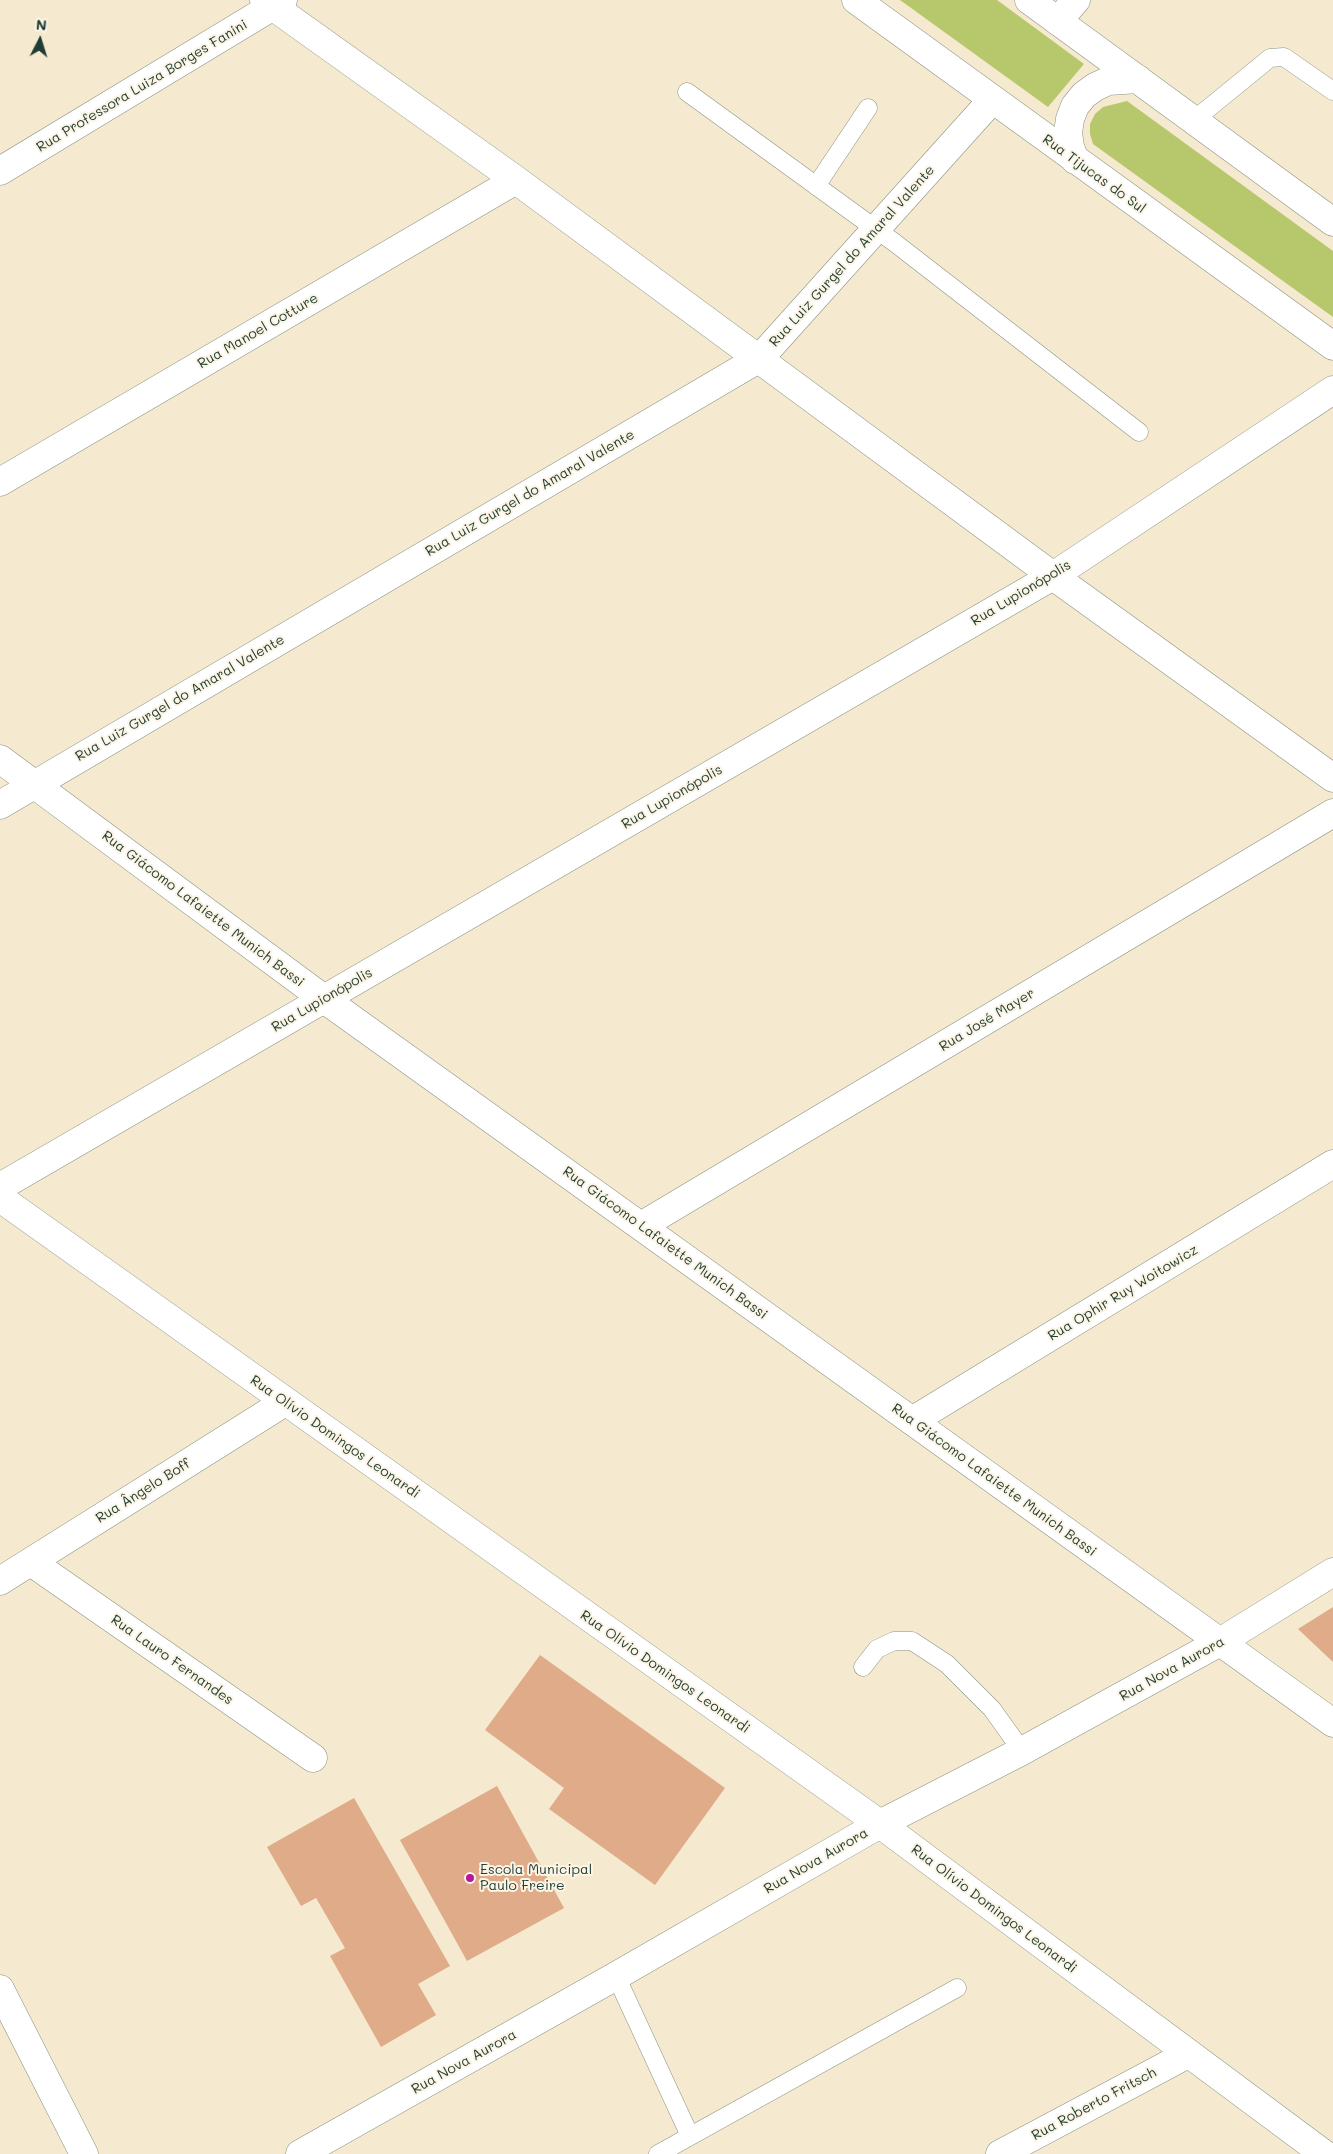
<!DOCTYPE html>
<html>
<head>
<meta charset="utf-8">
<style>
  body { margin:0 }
  #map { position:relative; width:1333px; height:2154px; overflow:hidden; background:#f5e9cf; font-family:Mali,sans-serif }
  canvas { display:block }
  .north { position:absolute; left:15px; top:15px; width:50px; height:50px; -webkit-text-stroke:4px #fcf5e5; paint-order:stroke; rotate:5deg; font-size:14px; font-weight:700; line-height:20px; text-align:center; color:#1f3d34 }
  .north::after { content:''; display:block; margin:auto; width:18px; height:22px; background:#1f3d34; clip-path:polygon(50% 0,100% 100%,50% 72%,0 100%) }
</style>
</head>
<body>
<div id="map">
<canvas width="1333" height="2154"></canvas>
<div class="north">N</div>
</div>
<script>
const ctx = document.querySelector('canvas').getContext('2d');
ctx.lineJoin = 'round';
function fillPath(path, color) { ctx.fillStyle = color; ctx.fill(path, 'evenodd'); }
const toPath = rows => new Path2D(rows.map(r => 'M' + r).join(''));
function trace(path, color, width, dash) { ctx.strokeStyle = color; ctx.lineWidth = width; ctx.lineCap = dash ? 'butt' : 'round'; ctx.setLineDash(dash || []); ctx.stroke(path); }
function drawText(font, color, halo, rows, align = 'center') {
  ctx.font = font + ' Mali,sans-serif'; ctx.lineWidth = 4; ctx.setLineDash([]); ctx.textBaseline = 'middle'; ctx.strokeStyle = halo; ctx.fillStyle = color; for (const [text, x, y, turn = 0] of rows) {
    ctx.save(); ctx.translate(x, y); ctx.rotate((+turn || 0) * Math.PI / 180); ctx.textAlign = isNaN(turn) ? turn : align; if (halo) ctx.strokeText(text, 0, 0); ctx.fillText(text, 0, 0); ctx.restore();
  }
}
const green = toPath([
  [900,0,997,0,1084,64,1048,107],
  [1127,101,1333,251,1333,317,1093,144,1090,134,1090,124,1095,114,1103,107]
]);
const building = toPath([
  [1333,1607,1333,1662,1298,1629],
  [540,1655,725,1788,655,1885,549,1809,564,1788,485,1730],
  [497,1786,564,1908,467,1961,400,1840],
  [354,1798,450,1966,418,1984,436,2015,381,2047,330,1956,345,1948,316,1898,301,1906,267,1847]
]);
const service = toPath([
  [687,92,895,243,1139,432],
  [1194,120,1270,58,1284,57,1333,91],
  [816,186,868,108],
  [863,1667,877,1649,894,1641,912,1641,947,1664,992,1709,1022,1751],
  [616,1976,690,2136],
  [658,2154,957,1988]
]);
const minor = toPath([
  [264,0,516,180,1053,576,1333,778],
  [1058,21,1076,0],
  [0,171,283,0],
  [0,482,516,180],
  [0,759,324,999,1333,1723],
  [0,805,760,358,992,100],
  [0,1198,880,1824,1324,2154],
  [641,1226,1333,813],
  [912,1421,1333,1164],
  [31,1562,313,1758],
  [0,1581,285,1402],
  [0,1989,84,2154],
  [1000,2154,1188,2054]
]);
const tertiary = toPath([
  [0,1187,1053,576,1333,390]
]);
const secondary = toPath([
  [856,0,1333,346],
  [1029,0,1333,222],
  [1075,160,1070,147,1068,133,1070,119,1075,106,1084,95,1095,87,1108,81,1138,79],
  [300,2154,616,1976,880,1824,1022,1751,1220,1642,1333,1572]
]);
const markers = [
  [470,1878,5,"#b5179e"]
];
const streetNames = [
  ["Rua Professora Luiza Borges Fanini",142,86,-31],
  ["Rua Tijucas do Sul",1094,174,36],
  ["Rua Luiz Gurgel do Amaral Valente",852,256,-48],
  ["Rua Manoel Cotture",258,331,-30],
  ["Rua Luiz Gurgel do Amaral Valente",530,493,-30],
  ["Rua Lupionópolis",1021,593,-31],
  ["Rua Luiz Gurgel do Amaral Valente",180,698,-30],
  ["Rua Lupionópolis",672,797,-30],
  ["Rua Giácomo Lafaiette Munich Bassi",203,909,37],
  ["Rua Lupionópolis",322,1000,-30],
  ["Rua José Mayer",987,1020,-31],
  ["Rua Giácomo Lafaiette Munich Bassi",665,1243,36],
  ["Rua Ophir Ruy Woitowicz",1123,1293,-31],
  ["Rua Olívio Domingos Leonardi",335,1437,35],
  ["Rua Giácomo Lafaiette Munich Bassi",994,1480,36],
  ["Rua Ângelo Boff",143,1491,-32],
  ["Rua Lauro Fernandes",172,1660,35],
  ["Rua Nova Aurora",1172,1669,-29],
  ["Rua Olívio Domingos Leonardi",665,1672,35],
  ["Rua Nova Aurora",816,1861,-30],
  ["Rua Olívio Domingos Leonardi",994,1909,37],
  ["Rua Nova Aurora",464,2062,-29],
  ["Rua Roberto Fritsch",1094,2104,-28]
];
const poiNames = [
  ["Escola Municipal",480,1870],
  ["Paulo Freire",480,1886]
];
fillPath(green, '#b6c86b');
fillPath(building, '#dfab88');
trace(service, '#8a9382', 19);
trace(minor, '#8a9382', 29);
trace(tertiary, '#8a9382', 29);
trace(secondary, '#8a9382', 29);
trace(service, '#fff', 18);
trace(minor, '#fff', 28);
trace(tertiary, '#fff', 28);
trace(secondary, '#fff', 28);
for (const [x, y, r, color] of markers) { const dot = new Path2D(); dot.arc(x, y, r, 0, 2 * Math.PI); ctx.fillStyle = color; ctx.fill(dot); trace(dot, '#fcf5e5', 2); }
drawText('14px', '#1f3d34', '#fcf5e5', streetNames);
drawText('14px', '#1f3d34', '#fcf5e5', poiNames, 'left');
</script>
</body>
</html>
